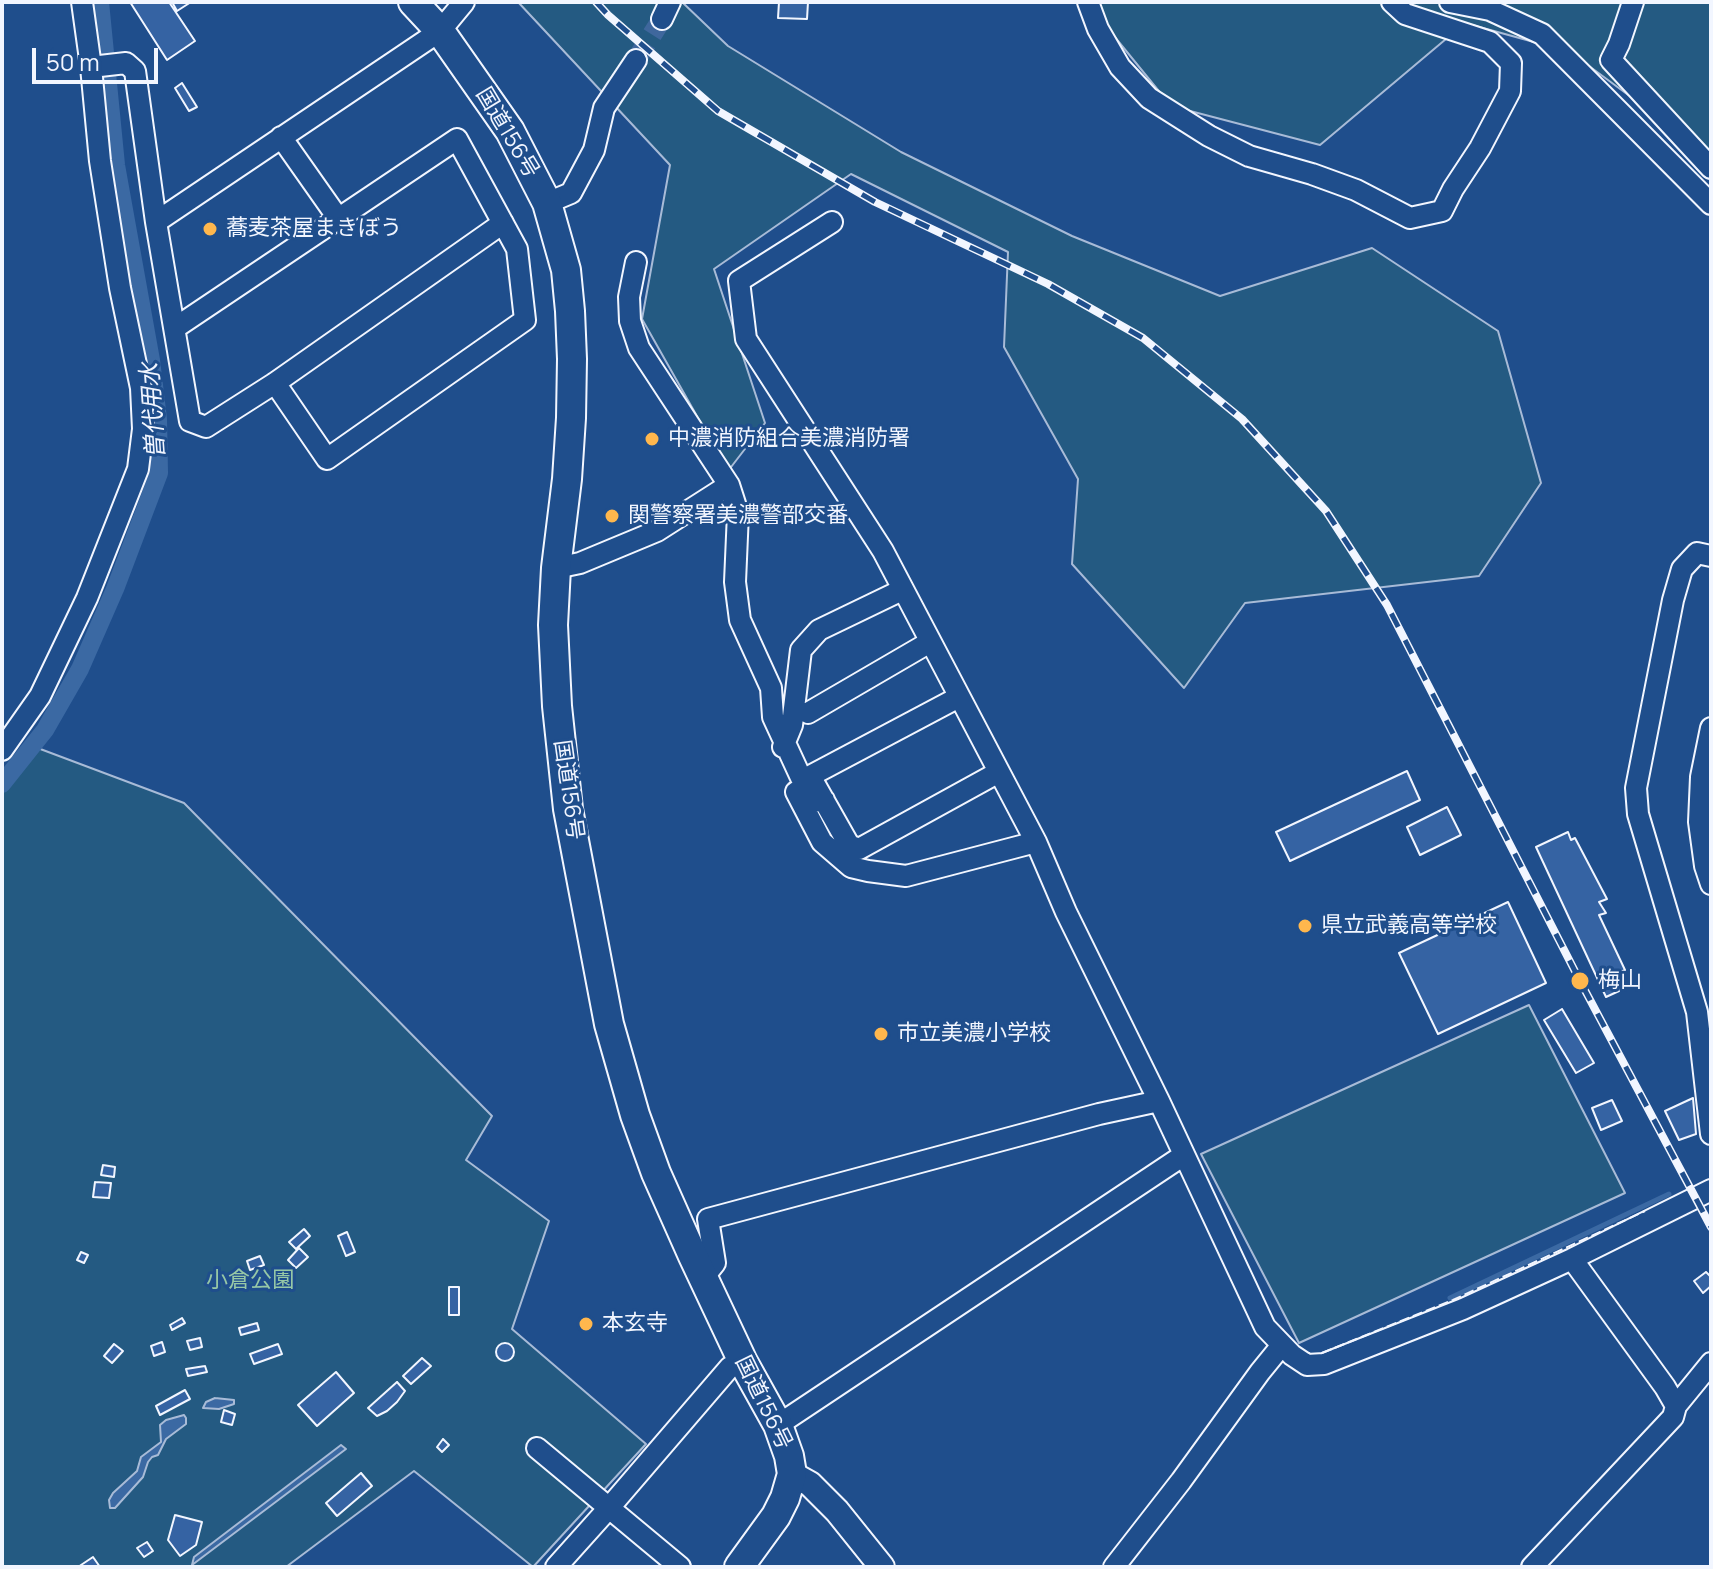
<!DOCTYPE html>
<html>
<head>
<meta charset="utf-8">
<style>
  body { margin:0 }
  #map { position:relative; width:1713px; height:1569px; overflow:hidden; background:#1f4e8c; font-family:Manrope,sans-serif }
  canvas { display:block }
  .frame { position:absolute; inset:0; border:4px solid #f2f6ff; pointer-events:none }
  .scale { position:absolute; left:32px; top:48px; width:126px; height:36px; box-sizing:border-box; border:4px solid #f2f6ff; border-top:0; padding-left:10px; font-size:24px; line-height:28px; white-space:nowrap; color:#f2f6ff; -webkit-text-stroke:6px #1f4e8c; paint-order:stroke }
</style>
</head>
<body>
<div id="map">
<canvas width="1713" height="1569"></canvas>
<div class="frame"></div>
<div class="scale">50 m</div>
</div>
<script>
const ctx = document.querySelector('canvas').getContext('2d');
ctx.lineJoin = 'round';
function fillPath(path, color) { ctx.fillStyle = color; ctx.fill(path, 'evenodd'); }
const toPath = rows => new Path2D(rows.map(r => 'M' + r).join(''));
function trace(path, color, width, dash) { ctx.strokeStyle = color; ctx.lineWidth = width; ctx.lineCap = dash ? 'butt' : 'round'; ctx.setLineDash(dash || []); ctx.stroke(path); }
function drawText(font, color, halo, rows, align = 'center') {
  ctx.font = font + ' Manrope,"Noto Sans JP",sans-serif'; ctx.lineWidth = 6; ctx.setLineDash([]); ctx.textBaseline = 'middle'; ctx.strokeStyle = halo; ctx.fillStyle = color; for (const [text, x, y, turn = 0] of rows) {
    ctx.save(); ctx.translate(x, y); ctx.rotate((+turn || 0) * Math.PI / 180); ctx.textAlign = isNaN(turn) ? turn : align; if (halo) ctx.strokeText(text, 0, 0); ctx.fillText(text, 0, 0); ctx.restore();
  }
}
const green = toPath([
  [518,2,682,2,728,46,901,152,1072,236,1220,296,1372,248,1498,331,1541,483,1479,576,1245,603,1184,688,1072,564,1078,479,1004,347,1008,252,851,174,714,269,765,423,728,471,642,319,670,165,518,2],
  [1096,2,1711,2,1711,156,1570,52,1465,23,1320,145,1171,106,1105,25,1096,2],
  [27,744,184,803,492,1116,466,1160,549,1221,512,1329,646,1444,533,1567,414,1471,286,1567,2,1567,2,776,27,744],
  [1529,1005,1625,1193,1299,1343,1201,1154,1529,1005]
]);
const water = toPath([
  [215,1398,234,1400,234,1404,219,1409,203,1408,206,1402,215,1398],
  [184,1415,186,1418,186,1424,166,1439,158,1455,152,1457,148,1462,143,1477,115,1508,110,1508,109,1500,113,1493,137,1471,141,1457,161,1442,160,1425,166,1420,184,1415],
  [341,1445,346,1449,192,1565,194,1557,341,1445]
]);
const stream = toPath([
  [1450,1298,1669,1194]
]);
const canal = toPath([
  [2,784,45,730,80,669,115,589,159,473,158,419,151,360,116,165,100,2]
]);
const building = toPath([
  [130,2,169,2,195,41,167,60,130,2],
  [172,2,191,2,177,11,172,2],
  [779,2,808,2,807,19,778,18,779,2],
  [182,83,197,107,189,111,175,88,182,83],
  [1407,771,1420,800,1290,861,1276,832,1407,771],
  [1447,807,1461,835,1420,855,1407,827,1447,807],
  [1568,832,1571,840,1575,838,1607,899,1599,902,1606,913,1599,915,1625,970,1617,974,1619,991,1606,997,1536,847,1568,832],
  [1508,902,1546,983,1438,1034,1399,953,1508,902],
  [1562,1009,1594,1063,1576,1073,1544,1020,1562,1009],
  [1693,1098,1696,1134,1679,1140,1665,1111,1693,1098],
  [1612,1100,1622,1121,1601,1130,1592,1108,1612,1100],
  [103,1165,115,1167,114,1177,101,1175,103,1165],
  [95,1182,111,1183,109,1198,93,1197,95,1182],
  [304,1229,310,1236,296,1249,289,1242,304,1229],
  [347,1232,355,1252,346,1256,338,1236,347,1232],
  [299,1248,308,1257,296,1268,288,1260,299,1248],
  [81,1252,88,1255,84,1263,77,1260,81,1252],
  [260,1256,264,1265,250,1270,247,1261,260,1256],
  [1706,1272,1711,1277,1711,1286,1703,1293,1694,1281,1706,1272],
  [449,1287,459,1287,459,1315,449,1315,449,1287],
  [182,1318,185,1323,172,1330,170,1325,182,1318],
  [257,1323,259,1330,241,1335,239,1328,257,1323],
  [200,1338,202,1347,190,1350,187,1341,200,1338],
  [162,1342,165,1352,154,1356,151,1346,162,1342],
  '496 1352a9 9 0 1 1 18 0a9 9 0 1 1-18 0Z',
  [114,1344,123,1351,112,1363,104,1356,114,1344],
  [278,1344,282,1354,254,1364,250,1354,278,1344],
  [422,1358,431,1366,411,1384,403,1376,422,1358],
  [205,1366,207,1372,188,1376,186,1369,205,1366],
  [336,1372,354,1393,317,1426,298,1405,336,1372],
  [397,1382,405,1391,397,1402,387,1411,377,1416,368,1408,397,1382],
  [185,1390,190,1399,160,1415,156,1406,185,1390],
  [224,1410,235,1414,232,1425,221,1422,224,1410],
  [443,1439,449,1445,442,1452,437,1447,443,1439],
  [361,1473,372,1486,337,1516,326,1503,361,1473],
  [175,1515,202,1522,196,1545,180,1556,168,1540,175,1515],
  [147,1542,153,1551,144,1557,137,1548,147,1542],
  [93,1557,100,1567,78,1567,93,1557]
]);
const minorTunnel = toPath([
  [636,60,662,19]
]);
const minor = toPath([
  [1088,2,1098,29,1120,67,1149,98,1209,136,1249,156,1312,174,1356,190,1410,218,1442,211,1453,189,1480,148,1510,91,1511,63,1490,42,1405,14,1392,2],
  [1450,2,1490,10,1542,34,1711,204],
  [1633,2,1619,44,1611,60,1711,168],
  [662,19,670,2],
  [91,67,126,63,135,71,156,222,440,31,464,2],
  [281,137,338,218],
  [547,203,571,193,594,150,604,108,636,60],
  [156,222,190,421,206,427,275,383,503,223],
  [832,222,739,281,746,339,883,551,1036,842,1066,912,1159,1101,1265,1327,1292,1355,1307,1365,1324,1364,1463,1309,1572,1259,1711,1190],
  [636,262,629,297,630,321,639,348,729,485,738,513,735,582,740,620,771,688,773,717,803,782,813,802,824,800],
  [175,328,457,139,517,249,525,320,327,459,275,383],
  [1711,556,1697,553,1682,569,1673,600,1636,788,1638,814,1697,1012,1711,1134],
  [556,568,580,563,657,531,729,485],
  [959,697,810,776,849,845,859,849,999,772],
  [808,713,930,642],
  [1711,728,1701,777,1699,822,1705,866,1711,884],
  [783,747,792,725,801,650,819,630,902,590],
  [2,750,40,696,87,598,138,469,143,429,141,388,120,288,100,161,91,67,82,2],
  [796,792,822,842,851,867,868,871,906,876,1036,842],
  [703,1278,715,1263,708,1219,1099,1114,1159,1101],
  [1676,1406,1711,1363],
  [778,1425,1184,1155],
  [537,1448,680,1567],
  [556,1567,608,1509,730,1367,743,1362],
  [1114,1567,1181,1481,1260,1372,1282,1345],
  [1532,1567,1673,1417,1676,1406,1665,1387,1572,1259]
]);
const major = toPath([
  [792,1474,810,1484,837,1511,882,1567]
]);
const highway = toPath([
  [413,2,440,31,510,131,547,203,566,270,570,311,572,359,571,418,567,479,556,568,553,625,557,706,568,809,609,1024,635,1115,656,1173,693,1256,743,1362,778,1425,789,1456,792,1474,785,1498,776,1516,739,1567]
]);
const rail = toPath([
  [596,2,608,15,718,111,875,202,1048,284,1143,338,1242,419,1326,511,1387,605,1580,981,1711,1227]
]);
const fence = toPath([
  [1322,1353,1453,1300,1645,1211]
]);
const markers = [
  [210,229,8,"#ffb74d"],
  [652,439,8,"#ffb74d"],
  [612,516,8,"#ffb74d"],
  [1305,926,8,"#ffb74d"],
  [1580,981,10,"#ffb74d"],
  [881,1034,8,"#ffb74d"],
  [586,1324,8,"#ffb74d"]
];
const streetNames = [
  ["国道156号",507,133,59],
  ["国道156号",568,790,82],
  ["国道156号",763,1403,64]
];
const poiNames = [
  ["蕎麦茶屋まきぼう",226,229],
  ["中濃消防組合美濃消防署",668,439],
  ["関警察署美濃警部交番",628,516],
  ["県立武義高等学校",1321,926],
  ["梅山",1598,981],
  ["市立美濃小学校",897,1034],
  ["本玄寺",602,1324]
];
const parkNames = [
  ["小倉公園",250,1281]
];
const waterNames = [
  ["曽代用水",154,411,-94]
];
fillPath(green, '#245a82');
trace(green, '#a8bbd7', 2);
fillPath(water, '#3b69a3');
trace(water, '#a8bbd7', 2);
trace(stream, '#3b69a3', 5);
trace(canal, '#3b69a3', 18);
fillPath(building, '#3563a3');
trace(building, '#f2f6ff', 2);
trace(minorTunnel, '#3f679d', 20, [20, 10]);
trace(minor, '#f2f6ff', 24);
trace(major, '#f2f6ff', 28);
trace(highway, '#f2f6ff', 32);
trace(minor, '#1f4e8c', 20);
trace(major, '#1f4e8c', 24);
trace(highway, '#1f4e8c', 28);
trace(rail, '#f2f6ff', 8);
trace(rail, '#1f4e8c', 5, [15]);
trace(fence, '#f2f6ff', 2, [10, 4]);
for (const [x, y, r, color] of markers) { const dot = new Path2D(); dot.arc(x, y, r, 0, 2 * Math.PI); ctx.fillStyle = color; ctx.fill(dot); trace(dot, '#1f4e8c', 3); }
drawText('22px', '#f2f6ff', '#1f4e8c', streetNames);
drawText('22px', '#f2f6ff', '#1f4e8c', poiNames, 'left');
drawText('22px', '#97c8a6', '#1f4e8c', parkNames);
drawText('italic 24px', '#f2f6ff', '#1f4e8c', waterNames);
</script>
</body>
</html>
